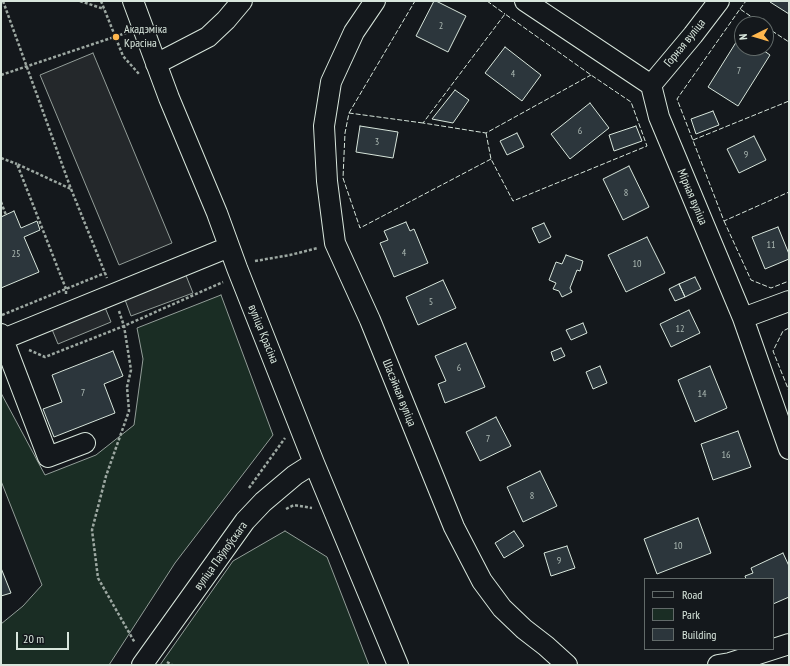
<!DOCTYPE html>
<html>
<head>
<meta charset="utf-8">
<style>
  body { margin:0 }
  #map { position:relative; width:790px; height:666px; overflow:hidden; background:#14181c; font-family:"PT Sans Narrow",sans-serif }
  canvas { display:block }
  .frame { position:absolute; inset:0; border:2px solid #d8e6dc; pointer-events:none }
  .legend { position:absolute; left:644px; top:578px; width:130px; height:72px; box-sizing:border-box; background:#14181c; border:1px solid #626a69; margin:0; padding:5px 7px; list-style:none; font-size:12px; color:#d8e6dc }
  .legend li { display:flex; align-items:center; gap:8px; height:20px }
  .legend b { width:20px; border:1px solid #626a69 }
  .north { position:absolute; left:734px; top:16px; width:40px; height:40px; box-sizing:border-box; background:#14181c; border:1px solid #626a69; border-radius:50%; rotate:265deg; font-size:11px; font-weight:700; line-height:16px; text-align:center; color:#d8e6dc }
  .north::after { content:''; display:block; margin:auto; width:14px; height:18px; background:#ffb74d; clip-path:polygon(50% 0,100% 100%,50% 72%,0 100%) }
  .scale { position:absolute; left:16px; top:632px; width:53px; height:18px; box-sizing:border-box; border:2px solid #d8e6dc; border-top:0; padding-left:5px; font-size:12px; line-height:14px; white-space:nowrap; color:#d8e6dc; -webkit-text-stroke:3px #14181c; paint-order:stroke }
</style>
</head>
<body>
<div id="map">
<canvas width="790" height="666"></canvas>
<div class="frame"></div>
<ul class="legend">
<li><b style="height:5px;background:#14181c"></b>Road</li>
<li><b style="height:11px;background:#1a2d24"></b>Park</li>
<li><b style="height:11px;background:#2c363c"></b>Building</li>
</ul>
<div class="north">N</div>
<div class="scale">20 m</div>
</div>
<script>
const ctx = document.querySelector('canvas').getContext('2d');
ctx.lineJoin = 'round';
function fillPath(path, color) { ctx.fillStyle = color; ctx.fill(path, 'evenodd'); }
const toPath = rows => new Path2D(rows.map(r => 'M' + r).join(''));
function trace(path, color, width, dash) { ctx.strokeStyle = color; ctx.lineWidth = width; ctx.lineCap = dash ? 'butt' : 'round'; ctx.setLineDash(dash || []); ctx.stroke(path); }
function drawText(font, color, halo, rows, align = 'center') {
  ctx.font = font + ' "PT Sans Narrow",sans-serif'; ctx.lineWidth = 3; ctx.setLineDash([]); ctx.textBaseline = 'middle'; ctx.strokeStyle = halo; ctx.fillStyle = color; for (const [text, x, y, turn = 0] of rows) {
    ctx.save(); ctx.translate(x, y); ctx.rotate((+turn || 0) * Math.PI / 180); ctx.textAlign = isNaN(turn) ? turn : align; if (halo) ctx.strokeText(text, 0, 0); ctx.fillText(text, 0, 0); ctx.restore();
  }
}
const green = toPath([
  [221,295,273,435,175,563,109,665,1,665,1,624,23,606,42,585,1,481,1,393,45,475,96,455,134,425,143,359,137,328,221,295],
  [285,531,327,557,369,665,160,665,233,561,285,531]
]);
const parking = toPath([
  [93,53,172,243,119,265,40,75,93,53],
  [185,273,193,293,131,316,124,297,185,273],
  [104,305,111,322,58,344,51,327,104,305]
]);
const building = toPath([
  [434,1,436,1,466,16,448,52,416,36,434,1],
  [771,1,789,1,789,14,770,2,771,1],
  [740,36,742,37,742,48,760,48,770,55,738,106,708,87,740,36],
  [505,47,541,75,522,101,485,73,505,47],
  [455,90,469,100,453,123,432,119,455,90],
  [590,103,609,128,570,159,551,134,590,103],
  [713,111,719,125,696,134,691,119,713,111],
  [360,126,398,132,393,158,356,152,360,126],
  [636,126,642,141,614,151,609,135,636,126],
  [517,133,524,147,507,155,500,141,517,133],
  [754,136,766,160,739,173,727,149,754,136],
  [629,166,649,207,623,220,603,179,629,166],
  [14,211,21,228,37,221,40,230,24,237,39,272,1,288,1,217,14,211],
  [406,222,410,231,414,229,428,263,394,277,380,243,388,240,384,231,406,222],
  [544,223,551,237,539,243,532,228,544,223],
  [778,227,789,254,789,259,765,269,752,237,778,227],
  [647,237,665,273,626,292,608,255,647,237],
  [566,255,583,261,580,271,577,270,570,288,572,292,562,297,559,291,553,289,556,283,549,280,556,262,562,264,566,255],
  [695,277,701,289,685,297,679,284,695,277],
  [443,280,456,308,418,325,406,297,443,280],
  [679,284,685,297,675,301,669,289,679,284],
  [689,310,700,333,671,347,660,324,689,310],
  [583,323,587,333,571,340,566,330,583,323],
  [466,343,485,387,445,403,438,384,446,381,435,356,466,343],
  [561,348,565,356,554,361,551,352,561,348],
  [113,351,123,376,104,384,115,413,54,437,43,409,62,402,52,375,113,351],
  [600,366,607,383,593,389,586,372,600,366],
  [710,366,727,408,695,422,678,380,710,366],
  [496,417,511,446,480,461,466,432,496,417],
  [738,431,751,467,713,480,701,444,738,431],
  [540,471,557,506,523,522,507,487,540,471],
  [698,518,711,553,657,574,644,539,698,518],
  [514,531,524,546,504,558,495,543,514,531],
  [567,546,575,568,551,576,544,553,567,546],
  [783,553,789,566,789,597,773,604,773,579,746,579,745,576,753,573,751,568,783,553],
  [1,568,11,593,1,596,1,568]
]);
const path = toPath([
  [3,1,71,189,107,278],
  [80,1,104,9],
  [101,1,123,56,139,74],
  [1,75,126,33],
  [1,158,17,164],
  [1,202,6,215],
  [255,261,290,255,318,248],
  [66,294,66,289,17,164,71,189],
  [119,311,124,326,131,370,127,387,129,411,106,476,92,530,98,578,135,643],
  [2,315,105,273],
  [29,350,45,357,124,326,223,282],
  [249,488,285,438],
  [286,509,294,505,312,508],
  [167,662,172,665]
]);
const minor = toPath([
  [133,1,169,98,217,213,237,268,314,463,398,665],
  [375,1,354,32,331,82,324,126,327,181,335,243,370,320,454,527,482,581,502,608,524,629,546,646,567,665],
  [525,1,651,85,659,117,743,318,789,449],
  [156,64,208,37,226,20,242,1],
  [651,85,693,35,719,1],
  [743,318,789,301],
  [1,334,48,457,85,443],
  [1,340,229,247],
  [142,665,245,521,263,502,295,475,314,463],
  [718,665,730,663,789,644]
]);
const fence = toPath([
  [487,1,505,14],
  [740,9,746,1],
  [762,24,740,9,677,99,724,221,789,192],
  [766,27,789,42],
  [349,113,415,1],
  [423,123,349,113,345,133,343,178,360,228,491,159],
  [486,133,491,159,513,201,647,146,631,102,591,75,505,14,423,123,486,133,591,75],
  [693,140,789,101],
  [724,221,751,280,771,288,789,281],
  [789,328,783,331,773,351,789,391]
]);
const markers = [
  [116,37,4,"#ffb74d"]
];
const numberNames = [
  ["2",441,26],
  ["7",739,71],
  ["4",513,74],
  ["6",580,131],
  ["3",377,142],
  ["9",746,155],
  ["8",626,193],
  ["11",771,245],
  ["4",404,253],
  ["25",16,254],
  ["10",637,264],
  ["5",431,302],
  ["12",680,329],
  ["6",459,368],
  ["7",83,393],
  ["14",702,394],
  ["7",488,439],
  ["16",726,455],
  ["8",532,496],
  ["10",678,546],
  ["9",559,561]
];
const poiNames = [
  ["Акадэміка",124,30],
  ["Красіна",124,44]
];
const streetNames = [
  ["Горная вуліца",685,43,-51],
  ["Мірная вуліца",692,197,67],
  ["вуліца Красіна",263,334,68],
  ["Шасэйная вуліца",399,393,68],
  ["вуліца Паўлоўскага",221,556,-54]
];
fillPath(green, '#1a2d24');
trace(green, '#939e99', 1);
fillPath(parking, '#24282b');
trace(parking, '#939e99', 1);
fillPath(building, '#2c363c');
trace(building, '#d8e6dc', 1);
trace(minor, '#d8e6dc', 22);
trace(path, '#9da8a2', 2.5, [3, 2]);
trace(minor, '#14181c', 20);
trace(fence, '#d8e6dc', 1, [5, 2]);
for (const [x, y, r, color] of markers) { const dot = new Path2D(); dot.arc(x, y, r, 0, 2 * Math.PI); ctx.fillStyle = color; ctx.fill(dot); trace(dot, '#14181c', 1.5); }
drawText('10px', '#adbab4', null, numberNames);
drawText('12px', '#d8e6dc', '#14181c', poiNames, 'left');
drawText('12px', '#d8e6dc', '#14181c', streetNames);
</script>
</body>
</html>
